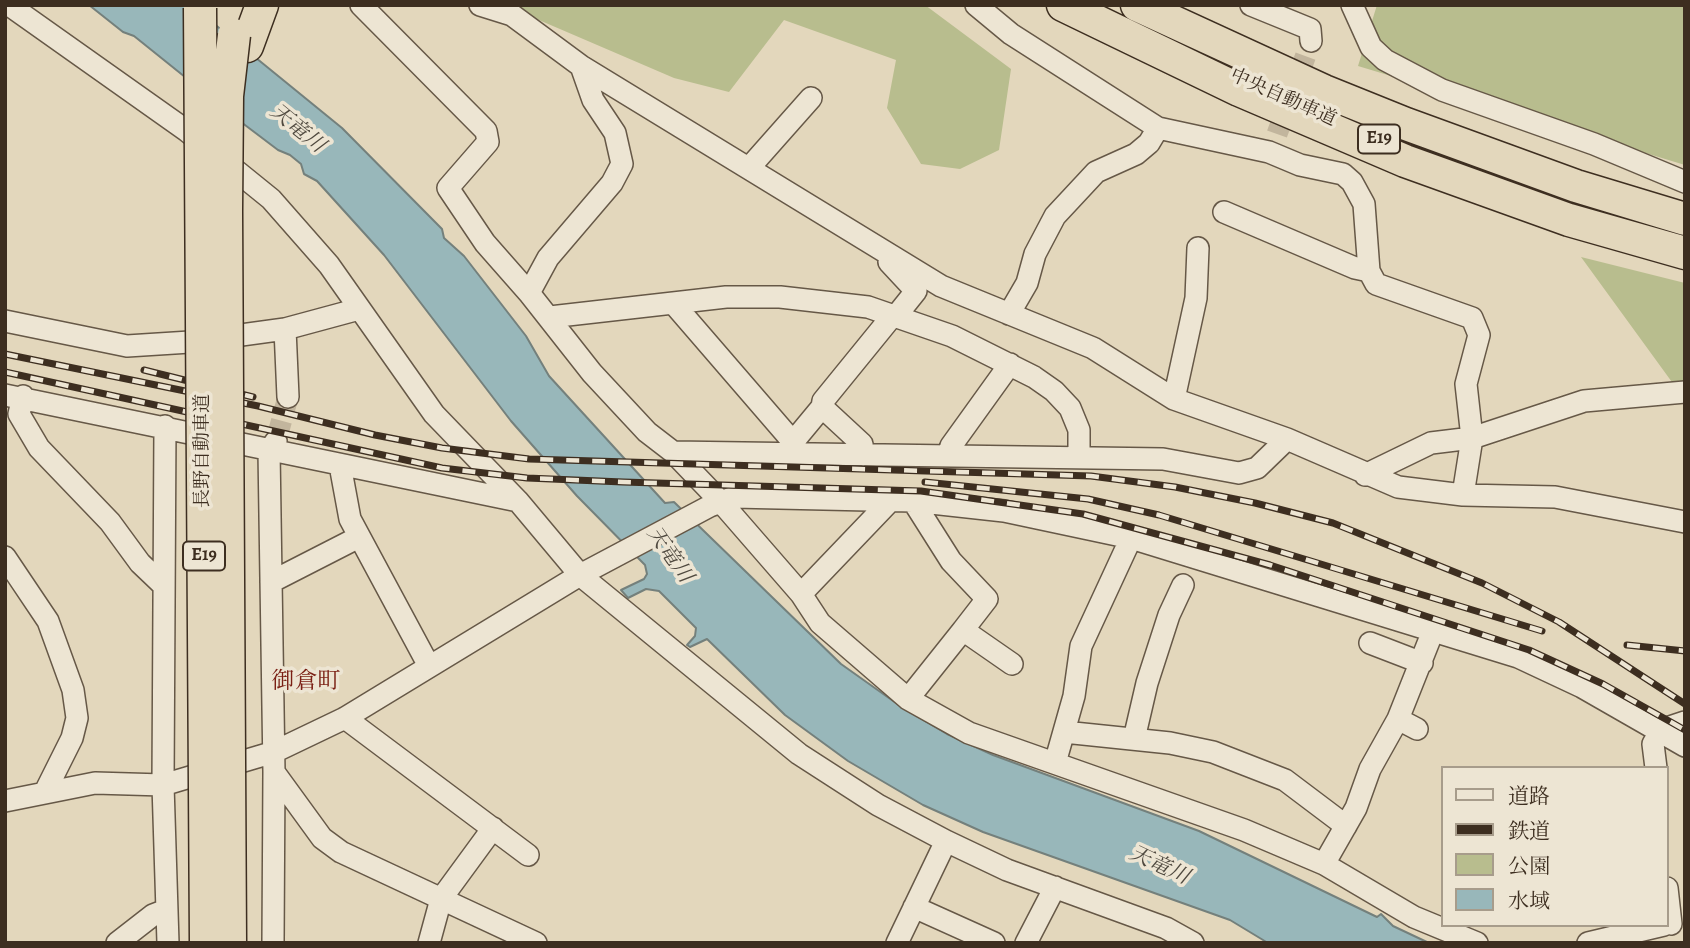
<!DOCTYPE html>
<html>
<head>
<meta charset="utf-8">
<style>
  body { margin:0 }
  #map { position:relative; width:1690px; height:948px; overflow:hidden; background:#e3d7bc; font-family:Alegreya,"Noto Serif JP",serif }
  canvas { display:block }
  .frame { position:absolute; inset:0; border:7px solid #3d2e20; pointer-events:none }
  .legend { position:absolute; left:1441px; top:766px; width:228px; height:161px; box-sizing:border-box; background:#ede5d3; border:2px solid #a79c8b; margin:0; padding:9px 12px; list-style:none; font-size:21px; color:#3d2e20 }
  .legend li { display:flex; align-items:center; gap:14px; height:35px }
  .legend b { width:35px; border:2px solid #a79c8b }
</style>
</head>
<body>
<div id="map">
<canvas width="1690" height="948"></canvas>
<div class="frame"></div>
<ul class="legend">
<li><b style="height:9px;background:#ede5d3"></b>道路</li>
<li><b style="height:9px;background:#3d2e20"></b>鉄道</li>
<li><b style="height:19px;background:#b8bd8e"></b>公園</li>
<li><b style="height:19px;background:#98b7ba"></b>水域</li>
</ul>
</div>
<script>
const ctx = document.querySelector('canvas').getContext('2d');
ctx.lineJoin = 'round';
function fillPath(path, color) { ctx.fillStyle = color; ctx.fill(path, 'evenodd'); }
const toPath = rows => new Path2D(rows.map(r => 'M' + r).join(''));
function trace(path, color, width, dash) { ctx.strokeStyle = color; ctx.lineWidth = width; ctx.lineCap = dash ? 'butt' : 'round'; ctx.setLineDash(dash || []); ctx.stroke(path); }
function drawText(font, color, halo, rows, align = 'center') {
  ctx.font = font + ' Alegreya,"Noto Serif JP",serif'; ctx.lineWidth = 7; ctx.setLineDash([]); ctx.textBaseline = 'middle'; ctx.strokeStyle = halo; ctx.fillStyle = color; for (const [text, x, y, turn = 0] of rows) {
    ctx.save(); ctx.translate(x, y); ctx.rotate((+turn || 0) * Math.PI / 180); ctx.textAlign = isNaN(turn) ? turn : align; if (halo) ctx.strokeText(text, 0, 0); ctx.fillText(text, 0, 0); ctx.restore();
  }
}
const green = toPath([
  [504,5,925,5,1011,69,999,150,960,169,921,164,887,108,896,60,784,20,729,92,674,78],
  [1377,5,1685,5,1685,165,1358,66],
  [1581,257,1685,283,1685,400]
]);
const water = toPath([
  [89,5,191,5,342,128,442,229,444,238,464,256,526,336,549,376,665,503,674,502,841,664,903,708,947,734,993,755,1199,831,1377,917,1381,914,1393,926,1429,943,1268,943,1230,920,983,832,923,805,848,761,785,715,707,639,690,647,687,645,695,636,696,628,659,591,646,589,628,598,621,590,644,579,647,574,645,565,577,496,511,421,384,255,317,181,304,174,301,164,290,155,278,150,241,122,134,36,123,32,89,5]
]);
const minorTunnel = toPath([
  [1277,134,1311,41],
  [276,441,288,397]
]);
const minor = toPath([
  [9,5,187,131,271,199,329,265,434,414,518,501,580,575,799,754,878,805,946,841,1007,870,1166,928,1193,943],
  [361,5,486,131,488,142,448,188,485,243,529,293],
  [480,5,512,15,581,66,941,286,1093,348,1174,399,1287,439,1398,487,1463,495,1555,497,1685,522],
  [976,5,1011,34,1158,128,1269,152,1300,165,1343,174,1352,182,1364,204,1369,271],
  [1251,5,1310,29,1311,41],
  [1352,5,1371,47,1385,60,1442,90,1594,144,1685,182],
  [581,66,593,100,615,133,622,164,612,183,548,258,529,293,592,373,647,432,673,452,721,502,801,594,820,623,908,699,969,733,1244,830,1324,864,1414,917,1477,943],
  [749,168,811,98],
  [1224,212,1355,268,1369,271,1376,284,1472,318,1479,335,1466,384,1472,438,1463,495],
  [889,262,916,291,896,316],
  [673,303,793,442],
  [1009,314,1027,283,1035,254,1055,216,1096,172,1136,154,1149,143,1158,128],
  [550,317,726,297,780,297,868,307,952,336,1034,377,1054,391,1070,408,1079,430,1079,457],
  [5,321,127,346,190,342,285,329,359,309],
  [285,329,288,397],
  [5,395,518,501],
  [23,396,19,414,39,448,110,522,140,563,162,584],
  [1174,399,1196,298,1198,248],
  [822,407,823,401,893,315],
  [165,426,163,785,168,943],
  [673,452,1163,459,1239,473,1257,468,1287,439],
  [792,454,793,442,822,407,862,444,863,455],
  [948,456,951,446,1010,364],
  [340,465,350,519,429,666],
  [1365,475,1431,443,1472,438,1584,401,1685,392],
  [913,501,951,561,987,599,963,630,1012,664],
  [5,557,48,621,73,690,77,718,72,738,45,792],
  [271,582,359,537],
  [801,594,890,501],
  [1370,643,1422,663],
  [908,699,963,630],
  [345,718,528,855],
  [1417,729,1398,719,1433,631],
  [1064,732,1170,743,1213,752,1285,780,1346,826],
  [1134,739,1147,683,1169,615,1183,585],
  [1055,763,1074,696,1081,646,1131,538],
  [1656,768,1653,744,1661,730,1685,722],
  [274,772,322,838,341,852,536,943],
  [5,801,95,783,163,785,274,752,345,718,580,575,710,506,734,497,913,501,1004,511,1131,538,1518,657,1582,687,1685,746],
  [1324,864,1356,808,1370,769,1398,719],
  [1667,888,1671,924],
  [914,907,994,943],
  [117,943,153,915,166,910],
  [273,943,274,772,269,451,276,441],
  [429,943,441,899,493,828],
  [897,943,946,841],
  [1026,943,1055,887],
  [1588,943,1664,925]
]);
const highway = toPath([
  [1063,5,1239,90,1405,161,1569,220,1685,253],
  [1137,5,1324,91,1406,124,1576,186,1685,219],
  [247,46,262,5]
]);
const rail = toPath([
  [5,354,258,406,375,435,442,448,529,459,1091,476,1175,487,1255,503,1333,523,1482,583,1559,622,1685,704],
  [144,370,253,397],
  [5,372,442,468,527,478,623,482,921,491,1083,514,1270,565,1529,650,1603,684,1685,730],
  [925,482,1088,499,1159,515,1542,631],
  [1627,645,1685,651]
]);
const highwayBridge = toPath([
  [200,8,206,943],
  [230,943,226,211,227,96,234,35]
]);
const shields = [
  [1379,139,42],
  [204,556,42]
];
const shieldNames = [
  ["E19",1379,139],
  ["E19",204,556]
];
const streetNames = [
  ["中央自動車道",1283,98,24],
  ["長野自動車道",203,451,-90]
];
const waterNames = [
  ["天竜川",297,129,39],
  ["天竜川",669,555,55],
  ["天竜川",1159,866,25]
];
const quarterNames = [
  ["御倉町",306,682]
];
fillPath(green, '#b8bd8e');
fillPath(water, '#98b7ba');
trace(water, '#74807c', 2);
trace(minorTunnel, '#c2b59d', 21, [21, 10]);
trace(minor, '#665847', 24);
trace(highway, '#3d2e20', 35);
trace(minor, '#ede5d3', 21);
trace(highway, '#e3d7bc', 32);
trace(rail, '#3d2e20', 7);
trace(rail, '#ede5d3', 4.5, [13]);
trace(highwayBridge, '#3d2e20', 35, []);
trace(highwayBridge, '#e3d7bc', 32);
for (const [x, y, w] of shields) { const box = new Path2D(); box.roundRect(x - w / 2, y - 14.5, w, 29, 5); ctx.fillStyle = '#ede5d3'; ctx.fill(box); trace(box, '#3d2e20', 2); }
drawText('bold 18px', '#3d2e20', null, shieldNames);
drawText('19px', '#3d2e20', '#ede5d3', streetNames);
drawText('italic 21px', '#4f493f', '#ede5d3', waterNames);
drawText('23px', '#7a1f14', '#ede5d3', quarterNames);
</script>
</body>
</html>
